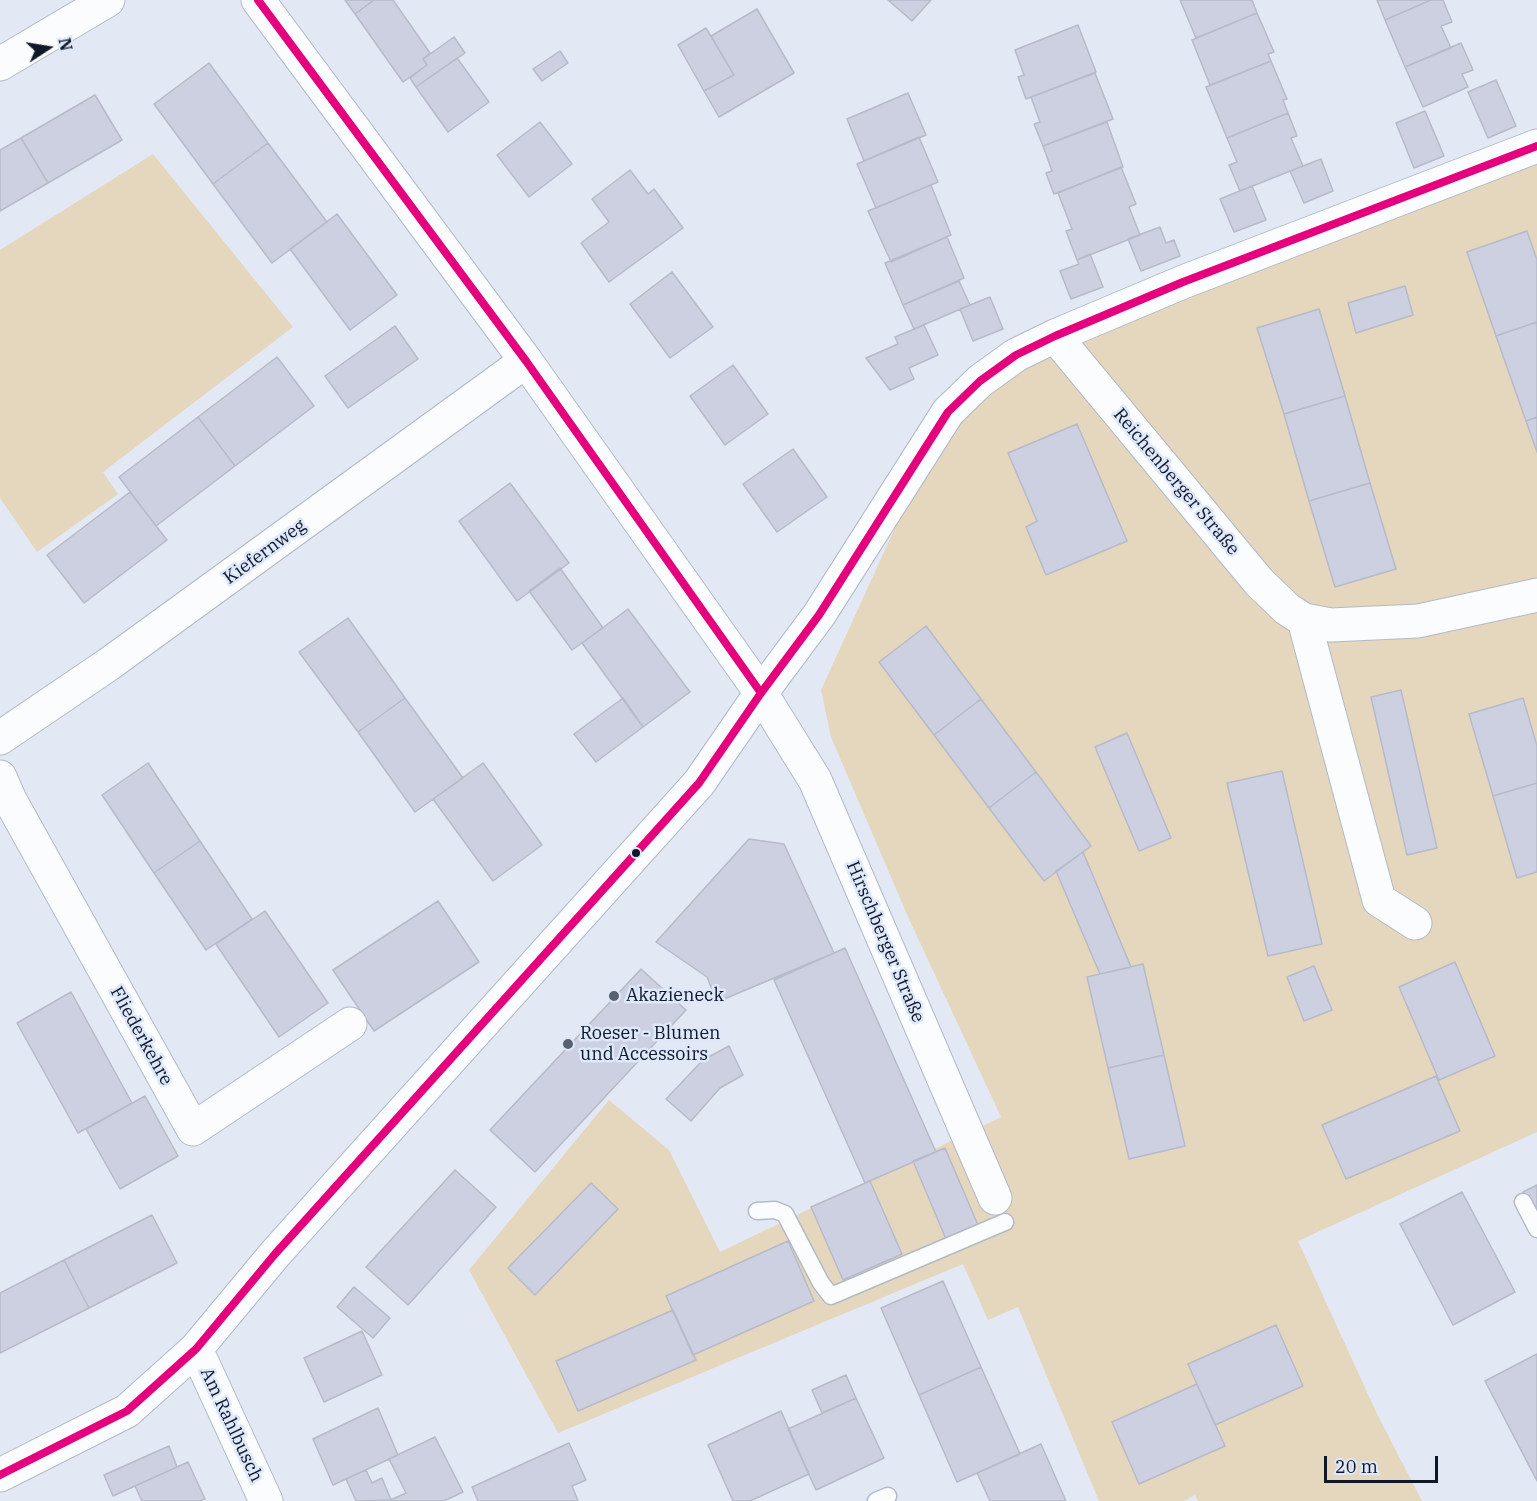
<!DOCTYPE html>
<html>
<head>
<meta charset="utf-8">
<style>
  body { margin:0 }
  #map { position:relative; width:1537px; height:1501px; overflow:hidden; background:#e3e9f4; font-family:"IBM Plex Serif",serif }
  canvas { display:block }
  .north { position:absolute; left:18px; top:18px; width:60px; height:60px; -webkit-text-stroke:4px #dde8fa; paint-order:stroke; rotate:78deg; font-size:16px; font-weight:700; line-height:24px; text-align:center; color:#0f1827 }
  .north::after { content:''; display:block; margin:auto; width:21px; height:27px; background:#0f1827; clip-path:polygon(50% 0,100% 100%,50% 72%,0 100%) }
  .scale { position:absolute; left:1324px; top:1456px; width:114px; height:27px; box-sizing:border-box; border:3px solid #0f1827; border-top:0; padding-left:8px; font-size:18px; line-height:21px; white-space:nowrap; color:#0f1827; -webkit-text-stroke:4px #dde8fa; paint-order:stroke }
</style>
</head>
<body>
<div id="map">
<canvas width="1537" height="1501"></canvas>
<div class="north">N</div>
<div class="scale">20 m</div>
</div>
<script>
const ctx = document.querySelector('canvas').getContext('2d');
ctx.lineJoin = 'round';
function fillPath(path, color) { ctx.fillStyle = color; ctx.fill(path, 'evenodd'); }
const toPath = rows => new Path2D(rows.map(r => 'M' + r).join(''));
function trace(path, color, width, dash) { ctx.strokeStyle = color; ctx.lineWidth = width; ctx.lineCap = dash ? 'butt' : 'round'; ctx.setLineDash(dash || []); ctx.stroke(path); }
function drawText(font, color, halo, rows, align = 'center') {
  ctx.font = font + ' "IBM Plex Serif",serif'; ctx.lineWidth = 5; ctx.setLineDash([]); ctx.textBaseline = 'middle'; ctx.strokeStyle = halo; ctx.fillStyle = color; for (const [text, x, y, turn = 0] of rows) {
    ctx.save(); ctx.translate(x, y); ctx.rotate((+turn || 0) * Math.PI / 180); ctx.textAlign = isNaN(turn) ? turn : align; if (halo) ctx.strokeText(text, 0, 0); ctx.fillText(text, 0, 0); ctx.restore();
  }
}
const green = toPath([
  [1537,146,1537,1132,1298,1241,1377,1414,1422,1501,1198,1501,1195,1495,1184,1501,1099,1501,1018,1307,988,1320,963,1264,558,1433,469,1270,609,1100,669,1150,720,1252,1001,1117,909,919,831,737,821,690,948,412,980,381],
  [153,154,293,327,103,472,118,494,37,552,0,498,0,250]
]);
const building = toPath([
  [345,0,374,0,355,14,345,0],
  [374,0,393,0,430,53,423,59,427,65,403,82,355,14,374,0],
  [888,0,931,0,912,21,888,0],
  [1180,0,1252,0,1257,13,1196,38,1180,0],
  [1377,0,1431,0,1385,20,1377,0],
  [1431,0,1443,0,1452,22,1441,26,1451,48,1405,67,1385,20,1431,0],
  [757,9,794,73,719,117,704,91,734,75,711,36,757,9],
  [1257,13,1274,52,1268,54,1271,61,1210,85,1192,40,1257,13],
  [1078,25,1096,72,1026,99,1018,77,1024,75,1015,50,1078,25],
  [706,28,734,75,704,91,678,45,706,28],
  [454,37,465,53,416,87,410,78,427,65,423,59,454,37],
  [1461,43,1473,70,1462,74,1468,87,1423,107,1405,67,1461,43],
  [560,51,568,63,542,81,533,69,560,51],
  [457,58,489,102,448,132,416,87,457,58],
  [1271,61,1287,99,1283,100,1288,113,1227,138,1206,87,1271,61],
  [209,63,268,143,213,184,154,104,209,63],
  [1095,73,1113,119,1043,146,1034,124,1040,122,1031,97,1095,73],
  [1496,80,1516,126,1488,138,1468,92,1496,80],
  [908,93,926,135,864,161,847,119,908,93],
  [95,95,122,140,48,183,21,138,95,95],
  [1425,111,1444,156,1414,168,1396,123,1425,111],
  [1288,113,1297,136,1291,138,1303,166,1240,191,1229,165,1237,162,1227,138,1288,113],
  [540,122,572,164,529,197,497,155,540,122],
  [1107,122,1123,167,1054,194,1046,173,1052,171,1043,146,1107,122],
  [919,137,938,182,876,208,857,164,919,137],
  [21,138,48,183,0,211,0,150,21,138],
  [268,143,327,222,272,263,213,184,268,143],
  [1321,159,1333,191,1304,203,1290,171,1321,159],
  [1121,167,1136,204,1129,207,1140,235,1077,260,1066,231,1072,229,1058,193,1121,167],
  [630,170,648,194,654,189,683,228,609,282,581,243,609,222,592,199,630,170],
  [931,185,951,235,891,262,868,211,931,185],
  [1252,186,1266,220,1234,232,1220,199,1252,186],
  [337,214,397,295,350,330,290,249,337,214],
  [1160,227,1166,243,1174,240,1180,256,1141,271,1128,239,1160,227],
  [1527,231,1537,260,1537,322,1496,336,1467,252,1527,231],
  [947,237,964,278,903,305,885,263,947,237],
  [1090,254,1103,287,1071,299,1060,271,1079,264,1077,260,1090,254],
  [672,272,713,327,670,358,630,304,672,272],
  [959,281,970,305,914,329,903,305,959,281],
  [1405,286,1413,315,1356,333,1348,303,1405,286],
  [990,297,1003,329,973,341,960,309,990,297],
  [1319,309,1345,396,1284,414,1257,328,1319,309],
  [1537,322,1537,417,1526,421,1496,336,1537,322],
  [924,325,938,355,909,368,914,379,890,390,866,358,898,344,895,337,924,325],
  [395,326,418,359,348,408,325,376,395,326],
  [277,357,314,406,235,466,198,417,277,357],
  [733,365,768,414,725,445,690,396,733,365],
  [1345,396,1370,483,1309,501,1284,414,1345,396],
  [198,417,235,466,156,526,119,477,198,417],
  [1537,417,1537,452,1526,421,1537,417],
  [1077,424,1127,541,1046,575,1026,527,1037,521,1008,453,1077,424],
  [793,449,827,497,777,532,743,484,793,449],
  [510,483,569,563,517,601,459,521,510,483],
  [1370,483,1396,569,1335,587,1309,501,1370,483],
  [130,492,167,540,84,603,47,555,130,492],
  [560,568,603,628,572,650,529,591,560,568],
  [628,609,690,692,643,727,582,643,628,609],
  [348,618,405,698,358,732,299,652,348,618],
  [926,626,981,699,934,735,879,662,926,626],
  [1401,690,1437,848,1407,855,1371,697,1401,690],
  [405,698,463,778,415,812,358,732,405,698],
  [623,698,643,727,596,762,574,734,623,698],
  [1523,698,1537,746,1537,783,1493,796,1469,714,1523,698],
  [981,699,1036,772,989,808,934,735,981,699],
  [1127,733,1171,838,1139,851,1095,747,1127,733],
  [148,763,200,841,154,873,102,795,148,763],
  [483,763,542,845,493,881,433,799,483,763],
  [1282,771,1322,944,1268,956,1227,783,1282,771],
  [1036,772,1091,846,1044,881,989,808,1036,772],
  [1537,783,1537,872,1517,878,1493,796,1537,783],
  [749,839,784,844,834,953,717,1002,707,977,656,942,749,839],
  [200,841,252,919,206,950,154,873,200,841],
  [1083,852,1131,967,1100,974,1056,871,1083,852],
  [438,901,479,962,374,1031,333,970,438,901],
  [265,911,328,1003,279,1037,216,944,265,911],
  [845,948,936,1152,865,1183,774,980,845,948],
  [1455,962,1495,1056,1439,1080,1399,987,1455,962],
  [1143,964,1164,1055,1108,1068,1087,977,1143,964],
  [1314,966,1332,1010,1304,1021,1287,977,1314,966],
  [641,969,686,1010,535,1172,490,1130,641,969],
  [71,992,132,1103,78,1133,17,1023,71,992],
  [729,1046,743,1075,720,1088,691,1121,666,1099,703,1060,729,1046],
  [1164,1055,1185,1146,1129,1159,1108,1068,1164,1055],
  [1436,1076,1460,1131,1346,1179,1322,1125,1436,1076],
  [145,1096,178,1156,120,1189,86,1129,145,1096],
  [945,1148,978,1225,946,1239,913,1161,945,1148],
  [455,1170,496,1207,408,1305,366,1267,455,1170],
  [870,1181,902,1254,843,1280,811,1207,870,1181],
  [591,1183,618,1209,535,1295,508,1268,591,1183],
  [1537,1185,1537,1219,1523,1192,1537,1185],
  [1462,1192,1515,1292,1453,1325,1400,1224,1462,1192],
  [152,1215,177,1263,89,1308,64,1260,152,1215],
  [788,1241,814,1301,693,1355,666,1296,788,1241],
  [64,1260,89,1308,0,1353,0,1293,64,1260],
  [943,1281,981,1367,919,1395,881,1308,943,1281],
  [354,1287,390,1318,373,1338,337,1307,354,1287],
  [673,1310,696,1360,578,1411,556,1361,673,1310],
  [1276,1325,1303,1386,1215,1425,1188,1364,1276,1325],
  [362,1331,382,1375,324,1402,304,1358,362,1331],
  [1537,1354,1537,1481,1485,1381,1537,1354],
  [981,1367,1020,1454,957,1482,919,1395,981,1367],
  [846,1375,856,1398,822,1413,812,1390,846,1375],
  [1197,1384,1225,1446,1139,1484,1112,1422,1197,1384],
  [856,1398,884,1458,816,1490,788,1429,856,1398],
  [378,1408,398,1455,333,1485,313,1439,378,1408],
  [781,1411,809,1474,750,1501,733,1501,708,1445,781,1411],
  [435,1437,463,1492,444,1501,388,1501,406,1493,389,1459,435,1437],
  [569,1443,586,1480,572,1486,578,1501,478,1501,472,1487,569,1443],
  [1041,1444,1066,1501,990,1501,977,1473,1041,1444],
  [169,1446,177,1467,113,1496,104,1475,169,1446],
  [188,1462,205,1499,200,1501,142,1501,135,1486,188,1462],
  [366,1470,372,1483,382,1478,391,1500,356,1501,346,1479,366,1470]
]);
const lane = toPath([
  [1523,1202,1537,1229],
  [757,1211,775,1210,785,1214,821,1283,831,1296,1005,1222],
  [876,1501,888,1496]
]);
const street = toPath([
  [258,0,526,361,761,693,815,780,995,1198],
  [0,64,108,0],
  [1055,336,1259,582,1287,609,1304,620,1331,625,1418,621,1537,595],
  [1304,620,1379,900,1415,923],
  [0,738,109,664,526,361],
  [0,777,10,800,193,1129,350,1024],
  [196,1349,266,1501],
  [0,1475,127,1411,196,1349,275,1254,699,783,761,693,819,615,948,412,980,381,1016,355,1055,336,1183,282,1537,146]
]);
const bus1 = toPath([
  [258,0,526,361,761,693],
  [0,1475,127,1411,196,1349,275,1254,699,783,761,693,819,615,948,412,980,381,1016,355,1055,336,1183,282,1537,146]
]);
const markers = [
  [636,853,5,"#0f1827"],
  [614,996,6,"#59616f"],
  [568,1044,6,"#59616f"]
];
const streetNames = [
  ["Reichenberger Straße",1176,482,50],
  ["Kiefernweg",265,552,-36],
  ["Hirschberger Straße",885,942,67],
  ["Fliederkehre",141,1036,61],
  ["Am Rahlbusch",231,1425,65]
];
const poiNames = [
  ["Akazieneck",626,996],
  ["Roeser - Blumen",580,1034],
  ["und Accessoirs",580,1055]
];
fillPath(green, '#e5d6be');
fillPath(building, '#ccd0e0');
trace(building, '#b7bac8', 1.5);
trace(lane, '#b2bac7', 19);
trace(street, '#b2bac7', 35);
trace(lane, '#fbfcfd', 16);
trace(street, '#fbfcfd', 33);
trace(bus1, '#e5007d', 8);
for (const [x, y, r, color] of markers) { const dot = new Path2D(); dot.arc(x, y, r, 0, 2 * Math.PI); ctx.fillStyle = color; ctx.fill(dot); trace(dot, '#dde8fa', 2); }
drawText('18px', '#0f1827', '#dde8fa', streetNames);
drawText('18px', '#0f1827', '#dde8fa', poiNames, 'left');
</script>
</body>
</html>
